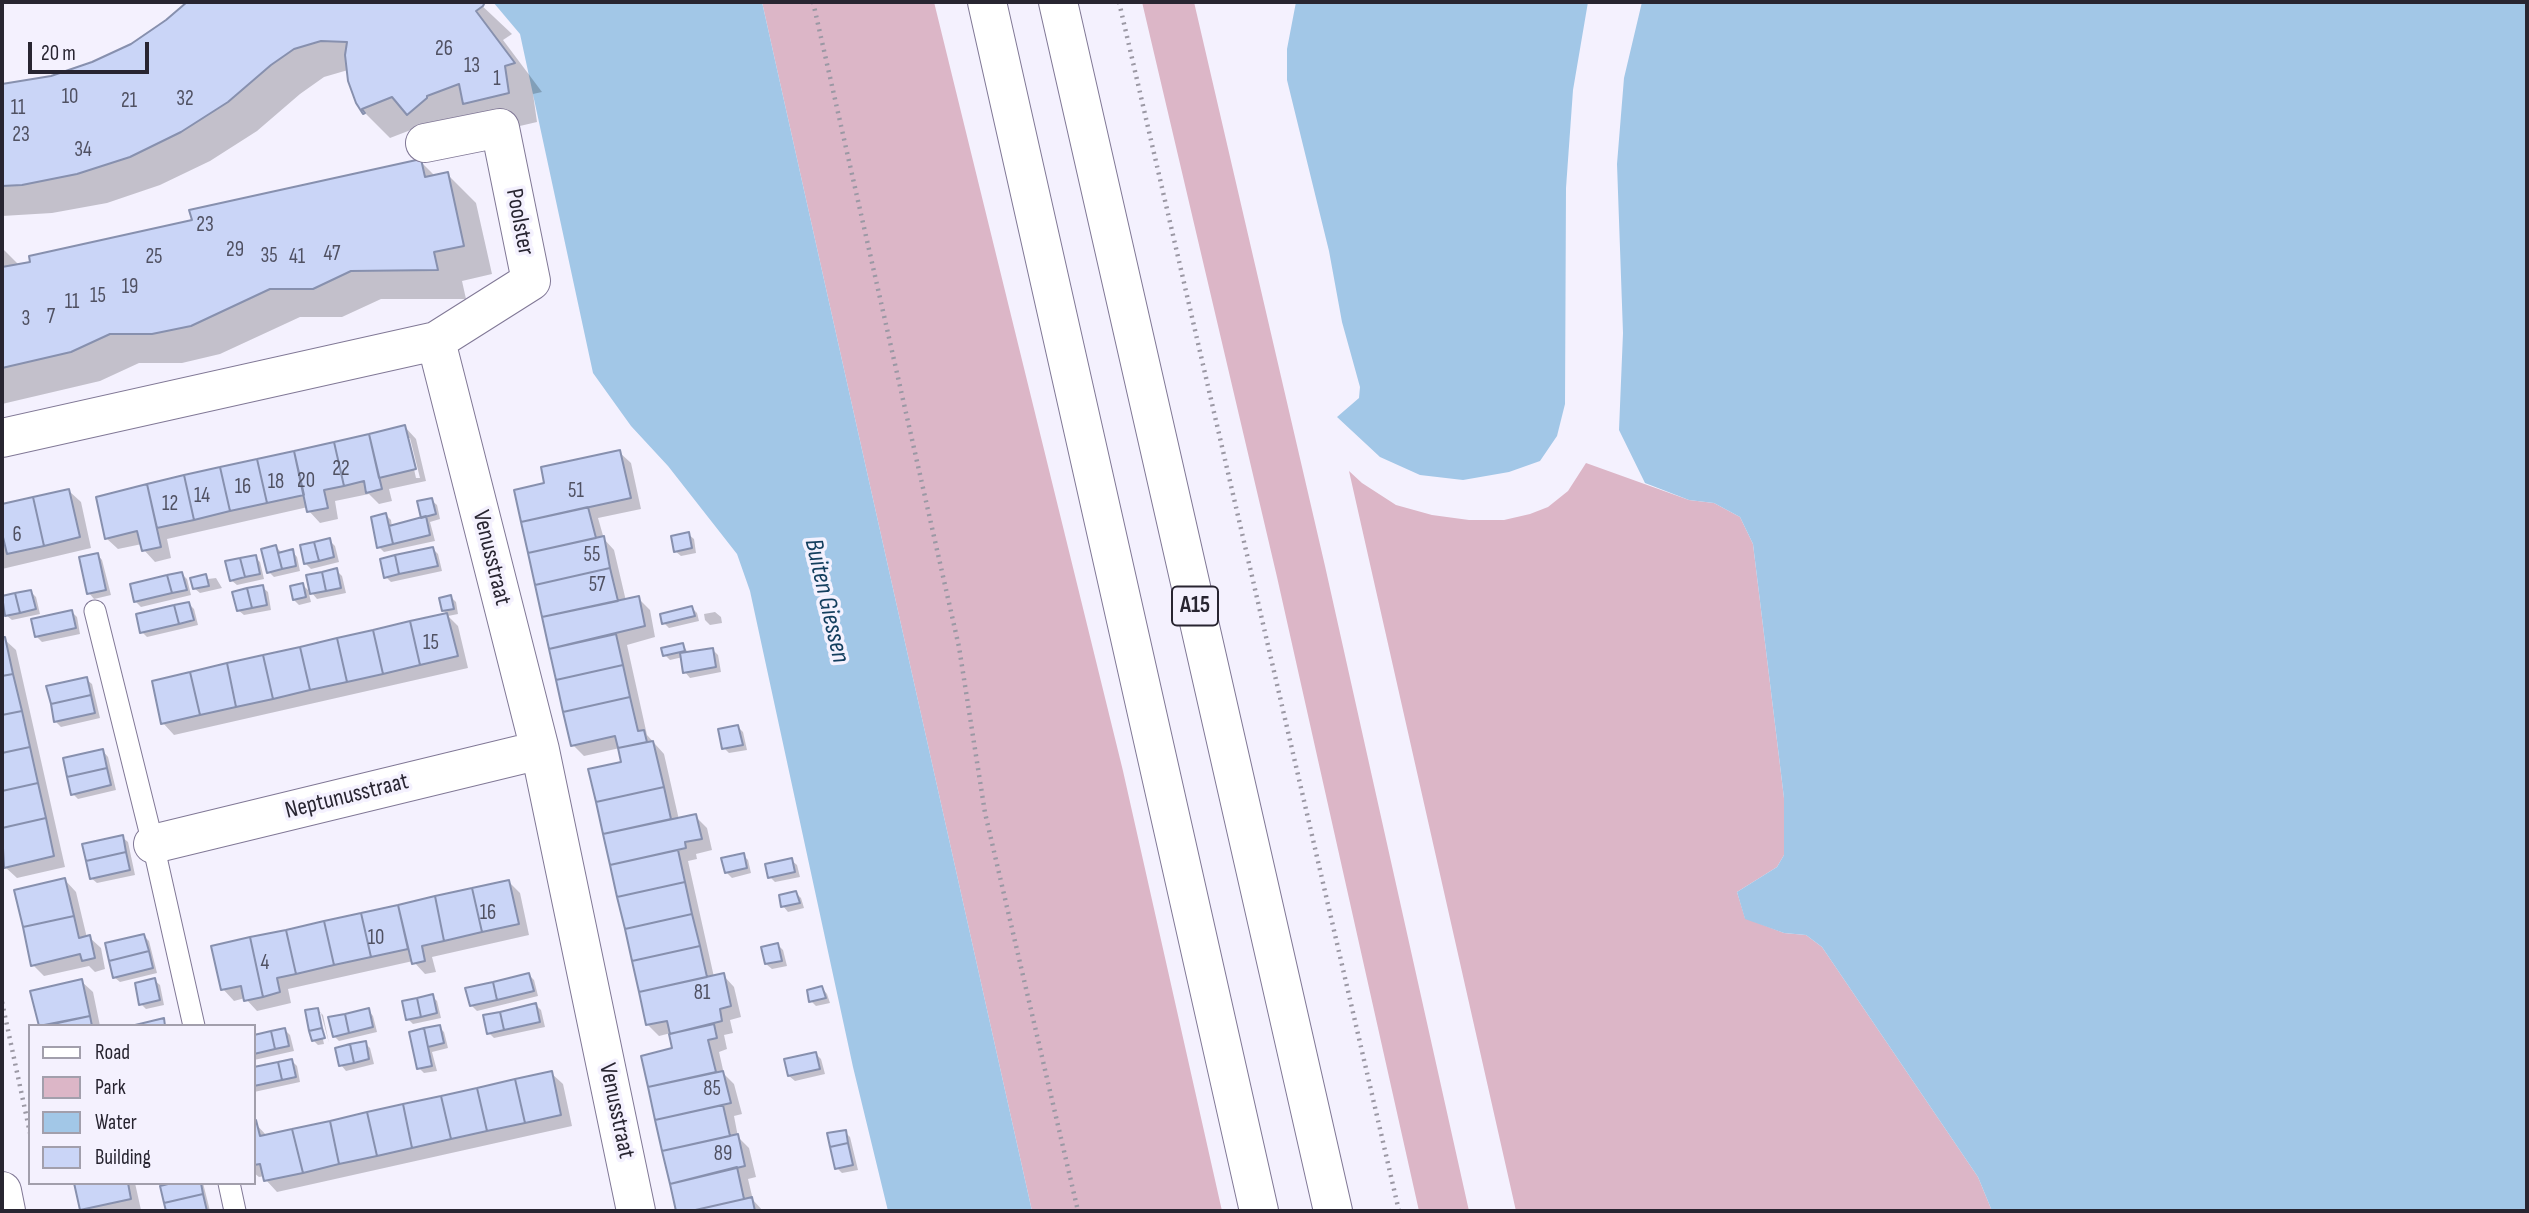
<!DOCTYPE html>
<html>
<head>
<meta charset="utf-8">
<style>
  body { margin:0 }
  #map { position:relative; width:2529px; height:1213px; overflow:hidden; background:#f4f1fe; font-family:"Sofia Sans Condensed",sans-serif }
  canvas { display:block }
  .frame { position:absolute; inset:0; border:4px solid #282531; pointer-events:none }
  .legend { position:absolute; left:28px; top:1024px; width:228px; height:161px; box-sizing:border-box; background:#f4f1fe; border:2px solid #a29fac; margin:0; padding:9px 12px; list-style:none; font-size:21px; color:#282531 }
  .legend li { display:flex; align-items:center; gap:14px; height:35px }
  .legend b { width:35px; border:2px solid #a29fac }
  .scale { position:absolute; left:28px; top:42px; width:121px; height:32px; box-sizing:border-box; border:4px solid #282531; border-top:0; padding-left:9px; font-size:21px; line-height:24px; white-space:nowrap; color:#282531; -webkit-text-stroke:5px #f4f1fe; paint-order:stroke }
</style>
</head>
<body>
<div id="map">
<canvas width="2529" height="1213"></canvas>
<div class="frame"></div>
<ul class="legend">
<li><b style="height:9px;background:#fff"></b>Road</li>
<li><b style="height:19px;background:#dcb6c7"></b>Park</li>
<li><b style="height:19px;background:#a2c7e7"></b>Water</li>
<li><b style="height:19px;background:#cad5f7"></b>Building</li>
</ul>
<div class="scale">20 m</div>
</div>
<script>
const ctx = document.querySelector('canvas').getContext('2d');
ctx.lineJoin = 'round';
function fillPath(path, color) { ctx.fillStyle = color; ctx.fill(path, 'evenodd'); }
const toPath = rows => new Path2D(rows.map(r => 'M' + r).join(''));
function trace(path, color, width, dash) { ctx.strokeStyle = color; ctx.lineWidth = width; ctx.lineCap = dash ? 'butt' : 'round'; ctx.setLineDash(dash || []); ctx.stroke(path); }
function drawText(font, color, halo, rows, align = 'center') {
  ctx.font = font + ' "Sofia Sans Condensed",sans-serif'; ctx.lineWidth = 7; ctx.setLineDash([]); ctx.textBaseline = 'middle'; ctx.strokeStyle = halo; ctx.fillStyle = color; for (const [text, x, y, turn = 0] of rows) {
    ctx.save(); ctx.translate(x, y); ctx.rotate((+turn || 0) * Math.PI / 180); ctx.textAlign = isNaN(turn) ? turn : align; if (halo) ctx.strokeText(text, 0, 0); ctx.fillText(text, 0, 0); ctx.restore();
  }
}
const green = toPath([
  [762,2,934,2,1123,771,1222,1211,1032,1211],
  [1142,2,1194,2,1325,566,1469,1211,1419,1211,1277,577],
  [1586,463,1689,500,1714,503,1740,517,1753,544,1784,798,1784,855,1777,867,1737,892,1745,918,1784,933,1806,935,1822,947,1978,1177,1992,1211,1516,1211,1349,471,1362,483,1396,505,1432,515,1469,520,1504,520,1530,514,1548,507,1568,491]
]);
const water = toPath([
  [493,2,762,2,1032,1211,888,1211,853,1067,750,591,737,554,668,466,631,426,593,373,520,34],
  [1296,2,1588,2,1573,90,1566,188,1565,404,1557,436,1540,461,1509,472,1463,480,1420,475,1380,457,1337,417,1359,398,1360,387,1342,322,1329,251,1287,80,1287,49],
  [1642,2,2527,2,2527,1211,1992,1211,1978,1177,1822,947,1806,935,1784,933,1745,919,1737,892,1777,867,1784,855,1784,798,1753,544,1740,517,1714,503,1689,500,1645,483,1619,430,1623,333,1617,164,1624,78]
]);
const shadow = toPath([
  [190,2,478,2,512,34,503,40,542,92,533,94,537,122,494,132,421,126,390,138,361,109,348,70,324,77,300,94,257,131,210,161,160,185,107,203,52,213,2,216,2,86,52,78,92,64,131,45,167,21],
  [420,161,436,177,447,174,476,203,492,274,462,281,466,299,381,299,342,317,300,317,220,354,182,363,139,363,100,381,2,404,2,248,20,266],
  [405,427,416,439,426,481,389,489,392,501,379,504,369,494,335,501,338,519,320,523,309,511,308,507,167,539,171,558,155,562,144,550,142,544,118,549,106,538,98,498],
  [407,438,410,438,420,478,416,478],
  [619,452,631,463,641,509,598,518,604,539,614,550,626,601,638,598,650,610,655,637,627,645,647,735,664,754,679,820,695,816,707,828,712,850,696,854,697,859,688,861,714,977,723,975,734,987,741,1017,730,1020,733,1033,724,1035,727,1049,719,1052,724,1074,734,1084,742,1114,734,1116,738,1137,749,1148,756,1177,748,1179,753,1200,763,1211,677,1211,643,1057,674,1050,671,1033,659,1036,647,1024,591,771,623,763,620,748,584,756,573,745,516,491,546,484],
  [69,491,81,502,91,548,2,569,2,506],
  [431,500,437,505,440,519,430,522,435,541,384,552,379,547,386,515,391,520,392,527,423,519],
  [688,534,694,539,696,553,681,556,675,551],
  [329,540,335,546,339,562,311,569,305,563],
  [276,547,281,552,292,551,297,557,300,571,274,577,269,572],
  [433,549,438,554,442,571,391,582,386,577],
  [97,554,102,560,111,595,94,599,89,593],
  [255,557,260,562,264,579,237,585,231,580],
  [336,570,342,576,346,593,317,599,312,593],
  [182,574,187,579,191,595,141,607,135,601],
  [205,576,208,579,216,578,222,588,200,593,194,588],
  [303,585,308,590,311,602,299,605,294,600],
  [262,587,268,592,271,610,244,615,238,610],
  [31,592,36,597,40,614,12,620,6,615],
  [451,597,456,602,458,614,448,616,458,626,468,668,174,735,163,723,154,682,448,615,443,610],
  [189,604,194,609,198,625,147,637,142,632],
  [692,608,697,613,699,621,669,628,664,623],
  [72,612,77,617,80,634,42,642,37,637],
  [715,612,721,617,722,623,710,625,705,620,704,614],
  [2,639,4,639,16,650,65,867,17,878,5,867,2,852],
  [683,645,689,654,713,650,718,655,721,672,690,678,685,672,683,657,670,660,665,655],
  [86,679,92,684,100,718,61,727,56,722],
  [738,727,743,732,747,750,729,753,724,748],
  [103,751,108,757,116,790,78,799,73,794],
  [122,837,128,842,135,875,97,883,91,878],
  [743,855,748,860,751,873,732,878,726,872],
  [791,860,797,865,800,877,775,882,770,877],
  [65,880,76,892,87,938,89,937,101,948,105,969,95,972,89,966,44,976,33,965],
  [509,882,520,893,529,935,432,957,436,972,425,974,413,961,288,989,291,1003,257,1011,245,998,234,1001,223,989,213,947],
  [796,893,801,898,804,908,788,912,783,906],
  [144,936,149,941,157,973,120,982,114,977],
  [778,945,783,950,787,966,772,969,766,964],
  [529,975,534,980,538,996,477,1011,471,1005],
  [154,980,160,985,164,1005,146,1009,141,1004],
  [81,981,93,992,100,1026,40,1026],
  [822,988,827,994,830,1003,816,1006,811,1001],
  [432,996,437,1001,441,1018,413,1024,408,1019],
  [536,1005,541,1010,545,1027,494,1038,489,1033],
  [317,1009,323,1015,329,1043,321,1013,317,1013,324,1044,318,1045,313,1040],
  [368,1010,373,1016,377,1032,339,1041,334,1036],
  [439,1027,444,1032,448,1048,432,1052,437,1071,424,1073,419,1068,411,1033],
  [285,1030,290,1035,294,1051,254,1060,254,1037],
  [365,1043,370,1048,374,1064,346,1071,341,1065],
  [816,1054,821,1059,825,1074,795,1081,789,1076],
  [291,1060,297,1066,300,1082,254,1092,254,1069],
  [551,1073,563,1084,572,1126,277,1192,266,1180,265,1176,259,1177,254,1173,254,1122,267,1136],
  [845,1132,850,1137,858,1170,842,1173,837,1168],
  [76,1183,135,1183,141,1210,84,1211],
  [179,1183,203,1183,210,1211,168,1211,162,1187]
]);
const building = toPath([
  [187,2,481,2,484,4,483,6,476,11,515,63,505,66,509,93,463,104,459,84,427,96,427,98,407,115,392,97,362,109,365,113,363,114,356,103,348,81,345,55,347,42,321,41,294,49,271,65,228,102,181,132,130,157,77,174,22,185,2,186,2,84,51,76,92,62,131,44,166,20,187,2],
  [421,159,425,177,448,172,464,246,434,252,438,270,351,271,313,289,270,289,191,326,152,334,110,334,71,352,2,368,2,267,30,262,29,256,192,220,189,210,421,159],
  [405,425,416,469,379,478,369,434,405,425],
  [369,434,382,489,366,493,364,481,344,486,334,442,369,434],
  [334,442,344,486,324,490,328,508,307,512,294,451,334,442],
  [620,450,631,498,521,522,514,490,544,483,541,467,620,450],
  [294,451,304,495,267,503,257,459,294,451],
  [257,459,267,503,230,511,220,467,257,459],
  [220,467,230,511,194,520,184,475,220,467],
  [184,475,194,520,157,528,147,484,184,475],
  [147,484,161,547,142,551,137,531,105,539,96,497,147,484],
  [69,489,80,537,44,546,33,497,69,489],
  [33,497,44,546,7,554,2,533,2,504,33,497],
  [432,498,436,514,421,518,417,501,432,498],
  [588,507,596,538,528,553,521,522,588,507],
  [386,513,393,544,377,548,371,517,386,513],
  [426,516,430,535,393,544,389,526,426,516],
  [689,532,692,548,674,552,671,536,689,532],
  [604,536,610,568,535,585,528,553,604,536],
  [330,538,334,557,319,561,314,542,330,538],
  [314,542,319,561,304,564,300,545,314,542],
  [276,545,282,569,267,573,261,549,276,545],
  [433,547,438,566,399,574,395,555,433,547],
  [293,549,296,566,282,569,278,553,293,549],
  [98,553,106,590,87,594,79,557,98,553],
  [256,555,260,574,245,577,240,558,256,555],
  [395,555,399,574,384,578,380,559,395,555],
  [240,558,245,577,230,581,225,561,240,558],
  [337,568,341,588,326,591,322,572,337,568],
  [610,568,618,601,542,617,535,585,610,568],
  [182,572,187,590,172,593,167,575,182,572],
  [322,572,326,591,310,594,306,575,322,572],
  [206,574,209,586,193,589,190,578,206,574],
  [167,575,172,593,134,602,130,584,167,575],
  [303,583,306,597,293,600,290,586,303,583],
  [263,585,267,605,252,608,247,588,263,585],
  [247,588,252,608,237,611,232,592,247,588],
  [31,590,36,609,20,613,15,593,31,590],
  [15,593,20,613,5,616,2,596,15,593],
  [451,595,454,609,442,611,439,598,451,595],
  [639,596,645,626,549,649,542,617,639,596],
  [189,602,194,620,179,624,174,605,189,602],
  [174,605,179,624,140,633,136,614,174,605],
  [692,606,695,616,662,624,660,614,692,606],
  [72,610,76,628,35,637,31,619,72,610],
  [447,613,458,656,420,665,410,621,447,613],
  [410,621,420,665,383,674,373,630,410,621],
  [373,630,383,674,347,682,337,638,373,630],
  [616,634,623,665,556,680,549,649,616,634],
  [2,637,5,637,13,674,2,676,2,637],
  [337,638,347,682,310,690,300,647,337,638],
  [683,643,685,651,663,656,661,648,683,643],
  [300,647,310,690,273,699,263,655,300,647],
  [713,648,716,667,683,673,680,653,713,648],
  [263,655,273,699,236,707,227,663,263,655],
  [227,663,236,707,200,715,190,672,227,663],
  [623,665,630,697,563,712,556,680,623,665],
  [190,672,200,715,161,724,152,681,190,672],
  [13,674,22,711,2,715,2,676,13,674],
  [87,677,91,695,51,704,46,686,87,677],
  [91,695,95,713,54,722,51,704,91,695],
  [630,697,638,731,644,730,647,742,618,748,615,736,571,746,563,712,630,697],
  [22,711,30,747,2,753,2,715,22,711],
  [738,725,743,745,722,749,718,729,738,725],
  [653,741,664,787,596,802,588,769,621,762,618,748,653,741],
  [30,747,38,783,2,791,2,753,30,747],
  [103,749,107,768,67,777,63,758,103,749],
  [107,768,111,785,71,795,67,777,107,768],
  [38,783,46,818,2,828,2,791,38,783],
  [664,787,671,819,603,834,596,802,664,787],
  [696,814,702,839,685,842,686,848,610,865,603,834,696,814],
  [46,818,54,856,4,868,2,828,46,818],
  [123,835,126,852,86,861,82,844,123,835],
  [678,850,685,882,617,897,610,865,678,850],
  [126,852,130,870,90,879,86,861,126,852],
  [744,853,747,868,725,873,721,858,744,853],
  [792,858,795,872,768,878,765,864,792,858],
  [65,878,74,916,23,927,14,890,65,878],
  [509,880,519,924,482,932,472,888,509,880],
  [685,882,692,914,625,929,617,897,685,882],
  [472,888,482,932,444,941,435,896,472,888],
  [796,891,800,903,781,907,779,895,796,891],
  [435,896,444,941,422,946,425,961,412,964,398,905,435,896],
  [398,905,408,949,371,957,361,913,398,905],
  [361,913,371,957,334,965,324,921,361,913],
  [692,914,700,946,632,961,625,929,692,914],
  [74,916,79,938,90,935,95,958,82,961,80,954,31,966,23,927,74,916],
  [324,921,334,965,296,974,286,930,324,921],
  [286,930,296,974,277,978,280,992,263,997,250,937,286,930],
  [144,934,149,951,109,961,105,943,144,934],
  [250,937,263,997,244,1001,241,986,221,990,211,946,250,937],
  [778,943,782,961,765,964,761,947,778,943],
  [700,946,707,977,639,992,632,961,700,946],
  [149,951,153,968,113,978,109,961,149,951],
  [529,973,534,991,497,1000,493,982,529,973],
  [724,973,731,1006,720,1009,722,1021,670,1034,667,1021,646,1025,639,992,724,973],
  [155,978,160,1000,139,1005,135,983,155,978],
  [82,979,90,1016,39,1026,30,991,82,979],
  [493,982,497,1000,470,1006,465,988,493,982],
  [822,986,826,998,809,1002,807,990,822,986],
  [433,994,437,1013,421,1017,417,998,433,994],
  [417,998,421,1017,406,1020,402,1001,417,998],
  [536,1003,540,1022,504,1030,500,1012,536,1003],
  [318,1008,322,1028,309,1031,305,1010,318,1008],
  [369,1008,373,1027,349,1033,345,1014,369,1008],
  [500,1012,504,1030,487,1034,483,1015,500,1012],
  [345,1014,349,1033,333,1037,328,1017,345,1014],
  [90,1016,92,1026,44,1026,90,1016],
  [164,1018,165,1026,131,1026,164,1018],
  [714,1024,717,1038,708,1040,716,1072,648,1087,641,1056,672,1048,669,1034,714,1024],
  [440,1025,444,1043,428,1047,424,1028,440,1025],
  [285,1028,289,1046,275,1049,271,1031,285,1028],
  [322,1028,325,1038,312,1041,309,1031,322,1028],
  [424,1028,432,1066,417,1069,409,1032,424,1028],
  [271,1031,275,1049,254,1054,254,1035,271,1031],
  [366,1041,369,1059,354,1063,350,1044,366,1041],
  [350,1044,354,1063,339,1066,335,1048,350,1044],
  [816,1052,820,1069,788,1076,784,1059,816,1052],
  [292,1059,296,1077,282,1080,278,1062,292,1059],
  [278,1062,282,1080,254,1086,254,1067,278,1062],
  [552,1071,561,1115,525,1123,515,1079,552,1071],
  [723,1071,731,1103,655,1120,648,1087,723,1071],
  [515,1079,525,1123,487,1131,477,1088,515,1079],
  [477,1088,487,1131,451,1139,441,1096,477,1088],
  [441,1096,451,1139,412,1148,403,1104,441,1096],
  [403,1104,412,1148,377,1156,367,1112,403,1104],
  [723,1105,730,1136,662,1151,655,1120,723,1105],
  [367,1112,377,1156,339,1164,330,1121,367,1112],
  [254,1120,256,1120,260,1136,292,1129,303,1173,264,1181,260,1164,254,1165,254,1120],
  [330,1121,339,1164,303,1173,292,1129,330,1121],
  [846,1130,848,1143,830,1147,827,1133,846,1130],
  [738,1134,745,1166,670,1184,662,1151,738,1134],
  [848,1143,853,1165,835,1169,830,1147,848,1143],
  [737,1167,744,1199,691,1211,676,1211,670,1184,737,1167],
  [74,1183,128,1183,131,1199,80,1210,74,1183],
  [172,1183,201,1183,203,1194,164,1203,160,1186,172,1183],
  [203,1194,207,1211,166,1211,164,1203,203,1194],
  [752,1197,755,1211,691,1211,744,1199,752,1197]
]);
const path = toPath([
  [813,2,959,647,985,813,1078,1211],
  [1119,2,1399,1211],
  [2,1002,30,1133]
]);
const lane = toPath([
  [95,611,153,844,194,1026],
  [229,1183,235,1211]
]);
const street = toPath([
  [425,143,500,128,531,281,436,341],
  [2,438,436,341,540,750,636,1211],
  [153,844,540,750]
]);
const secondary = toPath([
  [2,1191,6,1211]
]);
const highway = toPath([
  [987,2,1259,1211],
  [1058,2,1333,1211]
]);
const numberNames = [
  ["26",444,50],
  ["13",472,67],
  ["1",497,80],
  ["10",70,98],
  ["32",185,100],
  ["21",129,102],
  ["11",18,109],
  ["23",21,136],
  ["34",83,151],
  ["23",205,226],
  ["29",235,251],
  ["47",332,255],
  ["35",269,257],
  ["25",154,258],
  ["41",297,258],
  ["19",130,288],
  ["15",98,297],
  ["11",72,303],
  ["7",51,318],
  ["3",26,320],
  ["22",341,470],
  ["20",306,482],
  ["18",276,483],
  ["16",243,488],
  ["51",576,492],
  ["14",202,497],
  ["12",170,505],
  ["6",17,536],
  ["55",592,556],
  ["57",597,586],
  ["15",431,644],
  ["16",488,914],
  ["10",376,939],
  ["4",265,964],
  ["81",702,994],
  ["85",712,1090],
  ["89",723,1155]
];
const shields = [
  [1195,606,46]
];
const shieldNames = [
  ["A15",1195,606]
];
const streetNames = [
  ["Poolster",519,222,79],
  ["Venusstraat",491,558,76],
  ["Neptunusstraat",347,797,-14],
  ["Venusstraat",616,1111,78]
];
const waterNames = [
  ["Buiten Giessen",826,601,77]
];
fillPath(green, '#dcb6c7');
fillPath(water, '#a2c7e7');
fillPath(shadow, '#0003');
fillPath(building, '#cad5f7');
trace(building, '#8790ae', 2);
trace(lane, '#807896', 23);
trace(street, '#807896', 40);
trace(secondary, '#807896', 40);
trace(highway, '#807896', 40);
trace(path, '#9b98a4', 4.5, [2, 5]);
trace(lane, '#fff', 21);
trace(street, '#fff', 38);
trace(secondary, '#fff', 38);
trace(highway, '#fff', 38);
drawText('21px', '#505162', null, numberNames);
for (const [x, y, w] of shields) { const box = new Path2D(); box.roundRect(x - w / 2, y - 19.5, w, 39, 5); ctx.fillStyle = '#f4f1fe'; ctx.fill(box); trace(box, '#282531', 2); }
drawText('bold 23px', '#282531', null, shieldNames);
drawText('24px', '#282531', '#f4f1fe', streetNames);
drawText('italic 26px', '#133e5e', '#f4f1fe', waterNames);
</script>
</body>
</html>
